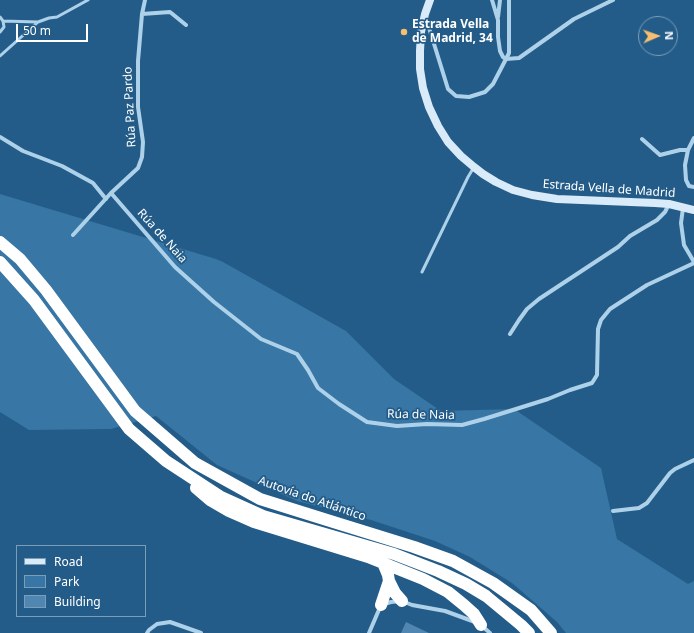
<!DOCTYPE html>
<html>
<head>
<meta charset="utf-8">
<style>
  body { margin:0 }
  #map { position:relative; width:694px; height:633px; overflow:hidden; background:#235c88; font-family:"Noto Sans",sans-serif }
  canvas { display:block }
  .legend { position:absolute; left:16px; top:545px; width:130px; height:72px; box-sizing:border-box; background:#235c88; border:1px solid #7b9db8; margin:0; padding:5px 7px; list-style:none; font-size:12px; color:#fff }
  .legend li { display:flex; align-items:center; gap:8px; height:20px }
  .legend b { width:20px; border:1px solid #7b9db8 }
  .north { position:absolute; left:638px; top:16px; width:40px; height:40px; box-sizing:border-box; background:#235c88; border:1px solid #7b9db8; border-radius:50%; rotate:88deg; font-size:11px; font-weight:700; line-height:16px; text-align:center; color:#fff }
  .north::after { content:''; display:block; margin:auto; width:14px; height:18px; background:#f5be71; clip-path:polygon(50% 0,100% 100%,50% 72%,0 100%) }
  .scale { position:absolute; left:16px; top:24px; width:72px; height:18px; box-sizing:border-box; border:2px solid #fff; border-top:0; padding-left:5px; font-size:12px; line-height:14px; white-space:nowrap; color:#fff; -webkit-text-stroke:3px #235c88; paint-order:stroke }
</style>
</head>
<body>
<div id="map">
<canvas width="694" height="633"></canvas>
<ul class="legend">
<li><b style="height:5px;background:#d9eaf8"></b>Road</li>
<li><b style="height:11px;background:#3776a5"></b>Park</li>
<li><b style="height:11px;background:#5087b2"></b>Building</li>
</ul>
<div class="north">N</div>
<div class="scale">50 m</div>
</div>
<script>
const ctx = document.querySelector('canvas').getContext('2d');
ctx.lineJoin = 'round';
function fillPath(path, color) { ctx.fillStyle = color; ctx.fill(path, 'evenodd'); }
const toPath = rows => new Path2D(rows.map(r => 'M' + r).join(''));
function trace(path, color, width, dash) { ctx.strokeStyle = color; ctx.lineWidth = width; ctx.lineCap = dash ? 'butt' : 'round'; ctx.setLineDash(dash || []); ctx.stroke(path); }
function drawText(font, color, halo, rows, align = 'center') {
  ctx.font = font + ' "Noto Sans",sans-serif'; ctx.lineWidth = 3.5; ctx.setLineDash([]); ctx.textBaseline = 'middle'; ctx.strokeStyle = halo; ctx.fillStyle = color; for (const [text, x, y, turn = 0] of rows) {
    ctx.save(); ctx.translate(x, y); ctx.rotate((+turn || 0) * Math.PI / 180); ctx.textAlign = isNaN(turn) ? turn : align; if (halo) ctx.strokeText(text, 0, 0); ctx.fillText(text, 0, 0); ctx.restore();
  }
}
const green = toPath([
  [0,194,216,259,223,262,346,331,394,379,441,411,514,409,601,468,617,539,688,584,694,581,694,633,566,633,557,622,512,583,470,557,435,541,371,520,297,501,217,465,156,416,111,429,29,430,0,412]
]);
const building = toPath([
  [406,622,429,633,401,633]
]);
const service = toPath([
  [0,17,3,21,4,27,0,32],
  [3,21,38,22],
  [0,56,38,22,49,18,57,17,88,0],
  [422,272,468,177,474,167]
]);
const minor = toPath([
  [492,0,498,20,498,37,500,51,503,57,506,59,509,53,509,0],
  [142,14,170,12,186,25],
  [498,17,500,0],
  [426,18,448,89,456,96,469,97,485,92,493,84,506,59,519,58,574,19,613,0],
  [0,137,23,151,62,166,93,183,106,199],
  [642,139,660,155,680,150,688,150,685,165,686,180,689,186,694,187],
  [688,150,694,138],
  [111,193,175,267,214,302,261,339,297,354,308,370,318,388,339,404,367,422,397,426,427,424,462,425,484,419,548,399,570,390,592,383,597,375,598,329,601,320,610,309,647,285,694,263],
  [683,208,681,223,684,245,694,262],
  [73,235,111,193,138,168,142,157,143,142,138,107,138,61,142,14,145,0],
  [510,334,519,320,527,309,539,299,618,247,630,236,657,220,665,212,669,204],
  [613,511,639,508,647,503,670,473,675,469,694,460],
  [482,626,490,633],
  [147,633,149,630,157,624,170,622,201,633],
  [369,633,381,605,391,602,402,601,412,605,445,611,475,622]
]);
const secondary = toPath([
  [430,0,425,14,421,32,420,51,420,69,423,88,429,107,438,126,448,142,461,156,474,167,483,174,496,182,513,190,532,195,557,199,655,203,669,204,694,210]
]);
const motorway = toPath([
  [0,242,20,259,46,290,135,411,195,463,260,499,327,520,414,547,453,561,493,583,531,610,551,633],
  [0,262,34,300,129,429,166,461,221,497,263,516,394,554,438,571,466,584,486,596,521,625,529,633],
  [196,488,210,500,229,511,254,522,368,557,423,579,448,592,464,605,474,614,481,625],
  [383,563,388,575,389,581,395,593,402,601],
  [381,605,389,581]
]);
const markers = [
  [404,32,4,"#f5be71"]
];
const poiNames = [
  ["Estrada Vella",412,25],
  ["de Madrid, 34",412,39]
];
const streetNames = [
  ["Rúa Paz Pardo",130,107,-93],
  ["Estrada Vella de Madrid",609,189,4],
  ["Rúa de Naia",162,236,48],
  ["Rúa de Naia",421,415,1],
  ["Autovía do Atlántico",312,499,19]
];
fillPath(green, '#3776a5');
fillPath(building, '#5087b2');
trace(service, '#aed1ea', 3);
trace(minor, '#aed1ea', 4);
trace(secondary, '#d9eaf8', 8);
trace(motorway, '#fff', 12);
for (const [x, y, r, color] of markers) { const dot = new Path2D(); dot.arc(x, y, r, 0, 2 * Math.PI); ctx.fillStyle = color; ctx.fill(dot); trace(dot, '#235c88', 1.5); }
drawText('bold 12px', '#fff', '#235c88', poiNames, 'left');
drawText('12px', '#fff', '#235c88', streetNames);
</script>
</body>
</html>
